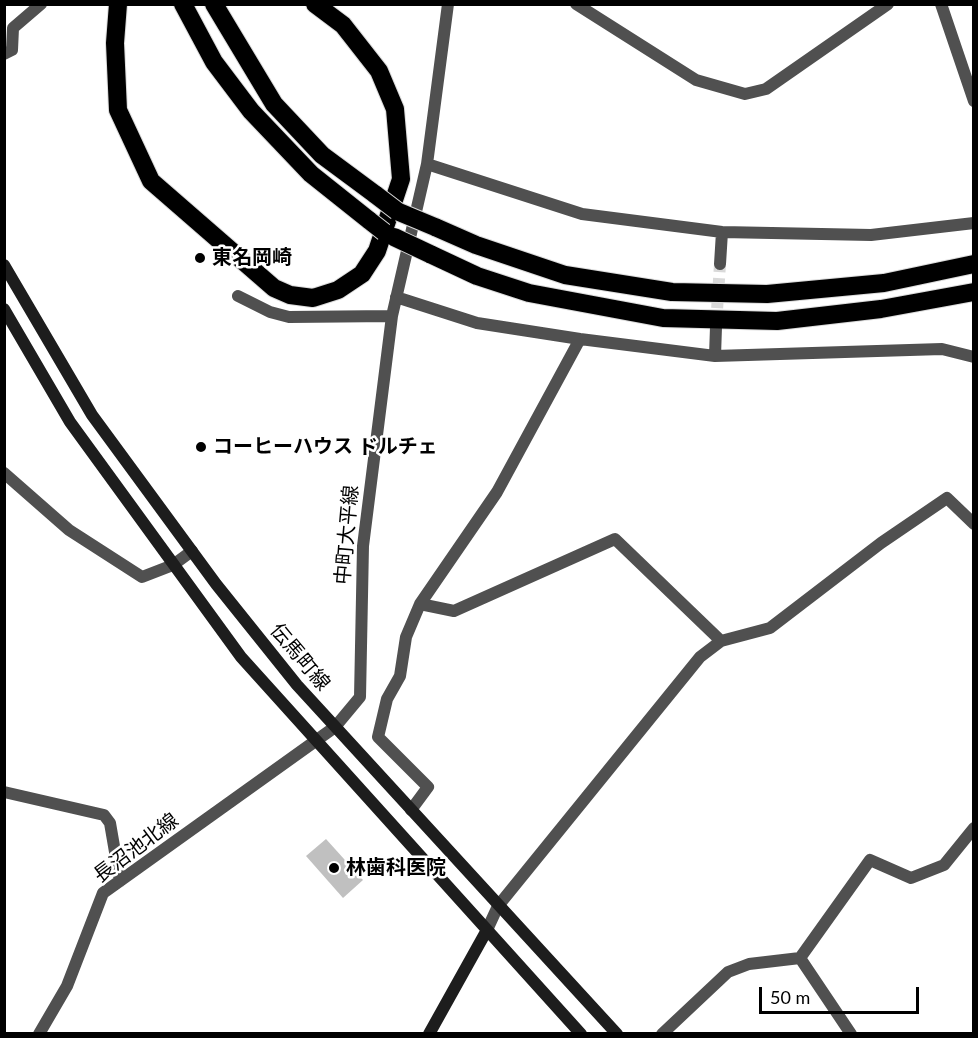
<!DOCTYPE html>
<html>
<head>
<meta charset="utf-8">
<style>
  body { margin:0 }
  #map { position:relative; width:978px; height:1038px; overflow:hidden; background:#fff; font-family:Lato,sans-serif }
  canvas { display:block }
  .frame { position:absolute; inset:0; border:6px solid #000; pointer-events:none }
  .scale { position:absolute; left:759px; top:987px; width:160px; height:27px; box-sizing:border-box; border:3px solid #000; border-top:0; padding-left:8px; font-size:18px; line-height:21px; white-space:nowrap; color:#000; -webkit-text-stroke:4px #fff; paint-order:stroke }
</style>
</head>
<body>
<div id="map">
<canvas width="978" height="1038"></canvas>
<div class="frame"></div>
<div class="scale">50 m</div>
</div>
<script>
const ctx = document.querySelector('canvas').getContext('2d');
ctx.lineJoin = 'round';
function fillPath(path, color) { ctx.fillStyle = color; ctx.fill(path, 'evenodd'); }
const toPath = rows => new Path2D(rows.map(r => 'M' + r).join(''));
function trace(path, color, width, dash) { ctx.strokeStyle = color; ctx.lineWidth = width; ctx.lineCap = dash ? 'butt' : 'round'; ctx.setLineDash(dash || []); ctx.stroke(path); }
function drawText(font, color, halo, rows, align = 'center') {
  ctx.font = font + ' Lato,"Noto Sans JP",sans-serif'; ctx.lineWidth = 5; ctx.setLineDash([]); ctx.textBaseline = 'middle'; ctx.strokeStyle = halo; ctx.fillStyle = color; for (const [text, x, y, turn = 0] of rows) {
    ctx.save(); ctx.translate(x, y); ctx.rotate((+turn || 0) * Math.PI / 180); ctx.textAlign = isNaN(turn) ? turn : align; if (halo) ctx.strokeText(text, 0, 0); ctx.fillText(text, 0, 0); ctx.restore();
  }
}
const building = toPath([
  [326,839,363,880,343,898,306,856]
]);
const streetTunnel = toPath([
  [716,326,720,264]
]);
const lane = toPath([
  [4,54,12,50,13,28,41,4]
]);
const street = toPath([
  [576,4,696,80,745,94,766,89,888,4],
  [941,4,974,101],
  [427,164,582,214,722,232,871,235,974,223],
  [720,264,722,232],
  [238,296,270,312,289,317,392,316],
  [396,297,477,323,580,339,715,356,942,349,974,357],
  [715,356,716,327],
  [4,473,69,530,142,577,173,565,192,551],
  [420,604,454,611,615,539,721,641],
  [4,792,104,815,110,823,120,881],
  [411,810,428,787,378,737,387,699,400,676,406,637,420,604,497,492,580,339],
  [487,930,498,906,700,657,721,641,770,628,881,543,947,498,974,524],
  [800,958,851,1034],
  [39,1034,67,986,103,893,335,727,360,697,363,546,392,316,427,164,448,4],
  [662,1034,728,972,749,964,800,958,870,860,911,878,944,865,974,828]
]);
const secondary = toPath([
  [4,265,92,415,216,584,297,685,617,1034],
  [4,309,70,422,241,657,581,1034],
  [429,1034,487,930]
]);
const highway = toPath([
  [118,4,115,43,118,110,151,181,274,288,290,295,313,298,338,290,362,274,377,251,401,179,395,109,379,71,343,25,315,4],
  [183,4,214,62,251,111,311,174,370,221],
  [214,4,274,104,322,155,376,195],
  [435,227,476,245,565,275,672,292,767,294,884,283,974,264],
  [430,254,477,276,529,293,663,318,777,321,881,309,974,292]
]);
const highwayBridge = toPath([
  [376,195,397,211],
  [399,212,435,227],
  [370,221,384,232],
  [394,237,430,254]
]);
const markers = [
  [200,258,6,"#000"],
  [201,447,6,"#000"],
  [334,868,6,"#000"]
];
const poiNames = [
  ["東名岡崎",212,258],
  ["コーヒーハウス ドルチェ",213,447],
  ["林歯科医院",346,868]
];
const streetNames = [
  ["中町大平線",347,535,-85],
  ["伝馬町線",300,657,50],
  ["長沼池北線",136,848,-37]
];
fillPath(building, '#c0c0c0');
trace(streetTunnel, '#d9d9d9', 12, [12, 6]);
trace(highway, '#dbdbdb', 20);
trace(lane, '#505050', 12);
trace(street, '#505050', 12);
trace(secondary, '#1d1d1d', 12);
trace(highway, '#000', 18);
trace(highwayBridge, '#dbdbdb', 20, []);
trace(highwayBridge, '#000', 18);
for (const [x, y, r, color] of markers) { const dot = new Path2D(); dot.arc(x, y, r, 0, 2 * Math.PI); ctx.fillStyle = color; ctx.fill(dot); trace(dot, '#fff', 2); }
drawText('bold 20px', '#000', '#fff', poiNames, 'left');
drawText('20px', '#000', '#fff', streetNames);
</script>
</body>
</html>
